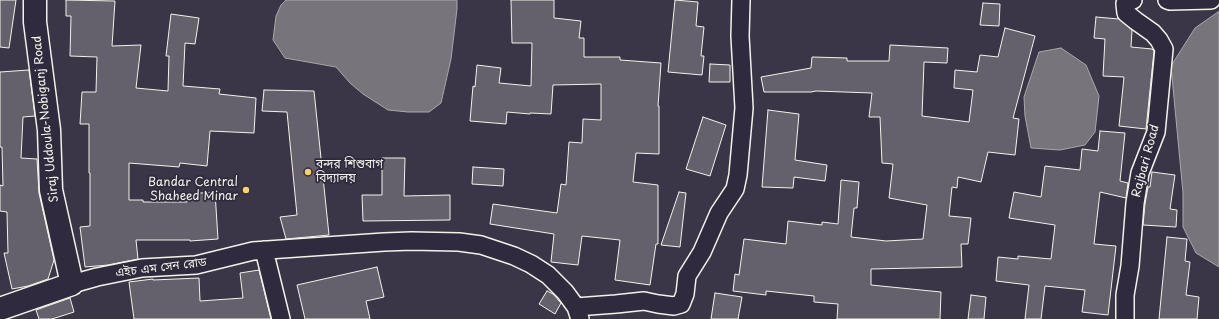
<!DOCTYPE html>
<html>
<head>
<meta charset="utf-8">
<style>
  body { margin:0 }
  canvas { display:block; background:#3b3647 }
</style>
</head>
<body>
<canvas width="1219" height="319"></canvas>
<script>
const ctx = document.querySelector('canvas').getContext('2d');
ctx.lineJoin = 'round';
function fillPath(path, color) { ctx.fillStyle = color; ctx.fill(path, 'evenodd'); }
const toPath = rows => new Path2D(rows.map(r => 'M' + r).join(''));
function trace(path, color, width, dash) { ctx.strokeStyle = color; ctx.lineWidth = width; ctx.lineCap = dash ? 'butt' : 'round'; ctx.setLineDash(dash || []); ctx.stroke(path); }
function drawText(font, color, halo, rows, align = 'center') {
  ctx.font = font + ' "Playpen Sans","Noto Sans Bengali",sans-serif'; ctx.lineWidth = 3.5; ctx.setLineDash([]); ctx.textBaseline = 'middle'; ctx.strokeStyle = halo; ctx.fillStyle = color; for (const [text, x, y, turn = 0] of rows) {
    ctx.save(); ctx.translate(x, y); ctx.rotate((+turn || 0) * Math.PI / 180); ctx.textAlign = isNaN(turn) ? turn : align; if (halo) ctx.strokeText(text, 0, 0); ctx.fillText(text, 0, 0); ctx.restore();
  }
}
const water = toPath([
  [286,0,457,0,457,9,451,59,441,103,429,112,408,112,388,110,363,94,350,83,336,67,285,58,273,40,276,16,281,5,286,0],
  [1218,12,1219,12,1219,267,1196,253,1183,227,1183,193,1171,66,1195,28,1218,12],
  [1061,48,1086,65,1099,96,1095,132,1085,145,1060,150,1031,148,1025,116,1024,97,1039,52,1061,48]
]);
const building = toPath([
  [0,0,16,0,9,48,0,47,0,0],
  [66,0,115,1,112,46,141,45,136,88,168,91,169,56,166,56,171,14,199,18,195,44,185,43,183,86,220,89,219,94,256,98,254,133,210,131,207,166,180,163,179,167,129,163,129,200,143,200,143,202,187,202,187,194,215,192,218,239,190,241,190,240,136,240,138,259,108,265,85,267,80,227,90,226,90,173,89,173,89,124,80,124,82,92,96,92,97,57,70,56,71,16,66,16,66,0],
  [511,0,554,0,554,18,581,21,579,38,584,38,584,57,620,57,620,60,661,63,658,106,659,106,659,154,636,153,633,182,658,185,658,244,656,244,650,285,615,280,620,240,582,236,578,265,551,262,554,234,490,224,493,204,557,213,561,184,566,185,569,142,582,143,583,119,601,120,601,84,553,85,551,114,530,113,530,114,507,112,506,124,470,121,473,86,475,87,477,65,501,68,499,83,531,86,532,43,512,43,511,0],
  [675,0,698,2,696,26,704,27,701,56,704,56,702,75,668,72,675,0],
  [983,3,1000,4,999,26,980,25,983,3],
  [1096,17,1119,19,1132,30,1131,47,1152,49,1154,51,1146,129,1119,126,1124,77,1103,76,1105,39,1094,38,1096,17],
  [1005,28,1035,36,1013,118,1019,119,1015,155,988,152,981,182,958,177,957,188,952,187,949,216,971,218,968,244,961,244,962,267,871,269,871,285,941,292,940,319,837,319,838,304,814,302,814,296,766,291,766,295,733,291,735,274,739,275,744,239,786,244,788,221,822,225,822,222,838,224,841,180,859,182,857,208,854,208,851,237,886,241,923,239,927,205,889,198,893,164,882,163,880,117,869,117,872,93,816,91,811,92,764,92,761,77,811,68,812,57,847,58,847,61,889,61,890,45,948,48,947,63,924,62,922,116,969,122,973,90,954,88,955,70,977,72,980,55,998,57,1005,28],
  [710,64,730,65,730,82,709,82,710,64],
  [29,70,35,116,23,117,21,158,37,159,39,193,54,260,48,279,28,286,12,289,4,253,8,253,7,212,0,211,0,185,3,186,2,147,0,147,0,72,29,70],
  [264,90,314,91,329,235,286,239,280,217,297,215,287,112,262,111,264,90],
  [768,110,799,114,795,160,827,165,825,181,794,177,793,188,762,187,768,110],
  [703,117,726,125,710,176,686,169,703,117],
  [1100,131,1125,133,1120,181,1128,183,1126,198,1100,192,1094,244,1116,246,1108,315,1082,312,1085,290,1045,286,1041,319,1025,319,1029,285,996,281,998,257,1018,259,1018,256,1051,259,1055,225,1009,218,1014,192,1041,197,1045,166,1080,170,1082,149,1098,151,1100,131],
  [382,158,405,158,404,196,450,195,450,220,363,221,362,195,382,195,382,158],
  [473,167,504,169,503,186,472,184,473,167],
  [1152,172,1175,175,1170,209,1177,210,1176,227,1143,225,1145,204,1148,187,1150,187,1152,172],
  [679,192,686,193,680,247,661,245,679,192],
  [1167,237,1187,239,1185,261,1190,262,1186,295,1199,297,1197,319,1159,319,1167,237],
  [377,267,384,297,366,301,370,319,305,319,297,285,377,267],
  [259,270,271,319,134,319,129,282,153,279,153,280,199,278,200,301,243,298,240,273,259,270],
  [547,291,553,294,561,303,555,314,539,304,547,291],
  [715,293,742,297,738,319,711,319,715,293],
  [971,295,986,297,984,319,968,319,971,295],
  [70,298,74,312,52,319,39,319,36,310,70,298]
]);
const minor = toPath([
  [1167,0,1170,1,1211,0],
  [264,250,281,319],
  [72,284,97,277,142,268,196,265,253,251,384,242,411,241,459,242,481,245,514,256,531,264,548,275,565,292,576,307,580,319],
  [576,307,616,304,644,301,658,304,674,306,681,304,685,294,687,276,702,252,719,213,735,189,738,175,744,108,740,36,741,0],
  [1125,319,1125,295,1130,266,1135,203,1140,173,1156,132,1164,49,1159,40,1153,33,1136,21,1126,13,1125,4,1133,0]
]);
const secondary = toPath([
  [0,309,72,284,51,190,49,130,35,22,35,0]
]);
const markers = [
  [308,172,4,"#ffd166"],
  [246,190,4,"#ffd166"]
];
const streetNames = [
  ["Siraj Uddoula-Nobiganj Road",46,119,-96],
  ["Rajbari Road",1146,161,-75],
  ["এইচ এম সেন রোড",161,268,-7]
];
const poiNames = [
  ["বন্দর শিশুবাগ",316,165],
  ["বিদ্যালয়",316,179],
  ["Bandar Central",238,183,"right"],
  ["Shaheed Minar",238,197,"right"]
];
fillPath(water, '#78747b');
trace(water, '#aaa6a7', 1);
fillPath(building, '#65616c');
trace(building, '#f4f1e8', 1);
trace(minor, '#f4f1e8', 20);
trace(secondary, '#f4f1e8', 25);
trace(minor, '#2f2a3d', 17);
trace(secondary, '#2f2a3d', 22);
for (const [x, y, r, color] of markers) { const dot = new Path2D(); dot.arc(x, y, r, 0, 2 * Math.PI); ctx.fillStyle = color; ctx.fill(dot); trace(dot, '#2f2a3d', 1.5); }
drawText('12px', '#f4f1e8', '#2f2a3d', streetNames);
drawText('12px', '#f4f1e8', '#2f2a3d', poiNames, 'left');
</script>
</body>
</html>
